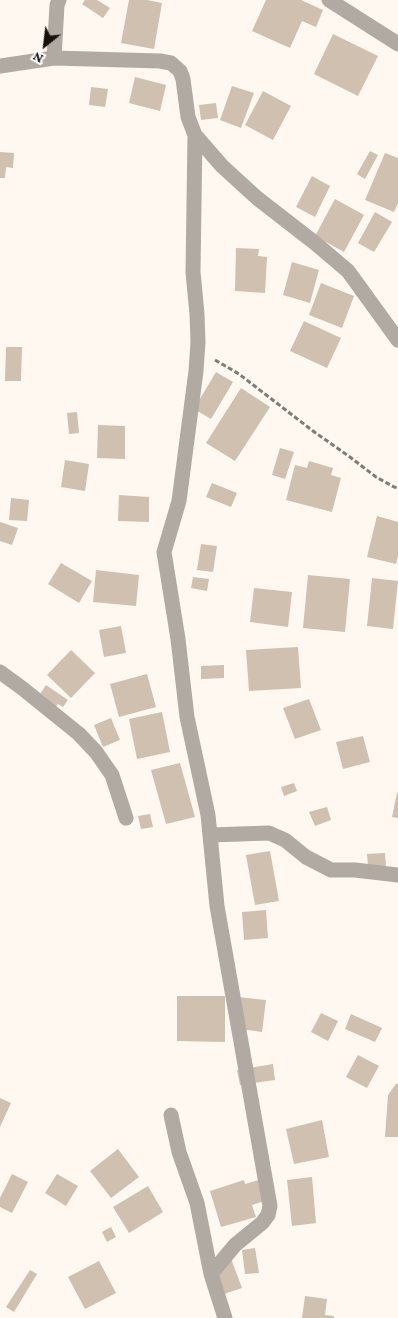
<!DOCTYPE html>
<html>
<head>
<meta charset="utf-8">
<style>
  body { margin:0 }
  #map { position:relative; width:398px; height:1318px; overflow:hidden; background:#fef8f1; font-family:"Crimson Pro",serif }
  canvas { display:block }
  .north { position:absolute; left:20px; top:20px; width:50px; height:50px; -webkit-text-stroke:4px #fff; paint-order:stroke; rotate:209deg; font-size:14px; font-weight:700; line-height:20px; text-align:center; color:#16110b }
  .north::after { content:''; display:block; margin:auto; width:18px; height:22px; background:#16110b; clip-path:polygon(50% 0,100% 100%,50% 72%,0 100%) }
</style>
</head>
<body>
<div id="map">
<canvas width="398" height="1318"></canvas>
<div class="north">N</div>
</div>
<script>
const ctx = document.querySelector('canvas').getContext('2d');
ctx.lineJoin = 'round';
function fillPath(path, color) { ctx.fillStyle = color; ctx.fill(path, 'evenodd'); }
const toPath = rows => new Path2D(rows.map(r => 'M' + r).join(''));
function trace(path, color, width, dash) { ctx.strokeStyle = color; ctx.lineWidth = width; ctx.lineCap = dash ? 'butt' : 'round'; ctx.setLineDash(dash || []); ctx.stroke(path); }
const building = toPath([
  [85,0,97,0,110,8,103,18,82,4],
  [129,0,147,0,162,3,154,49,121,43],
  [266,0,301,0,323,10,316,27,302,21,290,48,252,31],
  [333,34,378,56,358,96,314,74],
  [135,77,166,85,160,111,129,103],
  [232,86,254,93,241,128,220,120],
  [91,87,108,89,105,107,89,105],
  [263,91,291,106,273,140,245,125],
  [216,103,218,118,201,120,199,105],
  [370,151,378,155,365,179,357,174],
  [0,152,14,153,13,168,6,167,5,178,0,178],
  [385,153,398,158,398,203,394,212,365,200],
  [312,176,330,186,315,217,296,207],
  [335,199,364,215,344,252,315,236],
  [375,212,392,222,374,252,358,243],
  [236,248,259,249,258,256,267,257,265,293,235,291],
  [292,262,319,270,310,303,283,295],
  [321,283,354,296,342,328,309,315],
  [304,321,341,338,327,368,290,351],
  [6,347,22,347,21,381,5,381],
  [216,372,233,382,211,419,194,409],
  [241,388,270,407,235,461,206,443],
  [77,412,79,433,69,434,67,413],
  [98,425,125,426,125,459,97,458],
  [280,448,294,452,285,479,272,475],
  [65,460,89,464,85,491,61,487],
  [309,461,333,468,331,475,341,478,332,512,286,500,295,465,307,468],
  [212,483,237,493,231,507,206,497],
  [119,495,149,497,149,522,118,521],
  [11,498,29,500,27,521,9,520],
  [377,516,398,522,398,556,396,564,367,557],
  [0,522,18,528,12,545,0,541],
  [201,544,217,546,213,572,197,570],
  [61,563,92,581,79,603,48,584],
  [96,570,139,575,136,606,93,602],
  [308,575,350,579,345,632,303,628],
  [193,577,209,579,207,591,191,588],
  [372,578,398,581,393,629,367,626],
  [254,588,292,592,288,627,250,622],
  [121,626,126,653,104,657,99,630],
  [298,647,301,688,249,691,246,650],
  [71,650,95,673,71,698,47,675],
  [224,665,224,678,201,679,201,666],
  [147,674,156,707,119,717,110,684],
  [46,685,68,700,63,707,58,704,55,708,38,697],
  [309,699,321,730,295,739,283,708],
  [162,712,170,752,137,759,129,719],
  [111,718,120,740,103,747,94,725],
  [363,736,370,762,343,769,336,742],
  [180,763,195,817,166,824,151,770],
  [294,783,297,791,284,796,281,787],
  [397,793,398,793,398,818,392,817],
  [327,807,331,820,315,826,309,812],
  [150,814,153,827,141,829,138,816],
  [270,851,279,901,255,905,246,855],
  [385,853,386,866,368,866,367,854],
  [266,910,268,938,244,940,242,912],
  [177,996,225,996,225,1042,177,1041],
  [238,997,266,1000,262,1032,234,1028],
  [321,1013,338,1021,328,1041,311,1032],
  [351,1014,382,1028,375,1042,345,1029],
  [358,1055,379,1066,367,1088,346,1077],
  [273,1064,275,1080,240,1085,237,1070],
  [396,1084,398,1084,398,1137,385,1137,388,1095],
  [0,1098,11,1103,0,1127],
  [322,1120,329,1157,294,1164,286,1129],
  [118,1149,139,1177,111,1198,90,1171],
  [12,1174,28,1182,12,1213,0,1207,0,1198],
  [57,1174,78,1186,66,1206,45,1193],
  [312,1177,316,1223,292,1226,287,1180],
  [262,1179,268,1200,252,1205,256,1217,221,1227,210,1191,244,1180,245,1184],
  [148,1186,163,1212,129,1233,113,1207],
  [111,1227,116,1237,107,1242,102,1232],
  [255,1248,259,1273,245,1274,242,1250],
  [230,1256,242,1288,221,1295,209,1264],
  [99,1261,116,1293,85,1309,68,1277],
  [30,1270,37,1274,14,1312,6,1307],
  [305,1296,327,1299,325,1315,334,1316,334,1318,302,1318]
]);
const path = toPath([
  [215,360,239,374,313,431,350,457,376,477,394,487,398,488]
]);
const minor = toPath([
  [329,0,398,44],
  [54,58,57,5,59,0],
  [0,66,54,58,160,61,171,63,180,71,183,79,188,117,195,135,222,166,257,198,315,243,348,271,398,340],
  [195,135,193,272,197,314,198,342,196,371,179,501,164,552,178,639,187,717,208,815,217,906,270,1206,268,1215,262,1223,235,1245,211,1274],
  [0,672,22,688,79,734,96,752,112,775,126,818],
  [210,835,269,833,285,840,306,857,331,870,355,870,398,875],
  [171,1115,179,1152,197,1203,211,1274,225,1318]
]);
fillPath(building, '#cfc0b0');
trace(path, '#807b75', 3, [5, 2.5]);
trace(minor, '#b0aaa3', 15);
</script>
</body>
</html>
